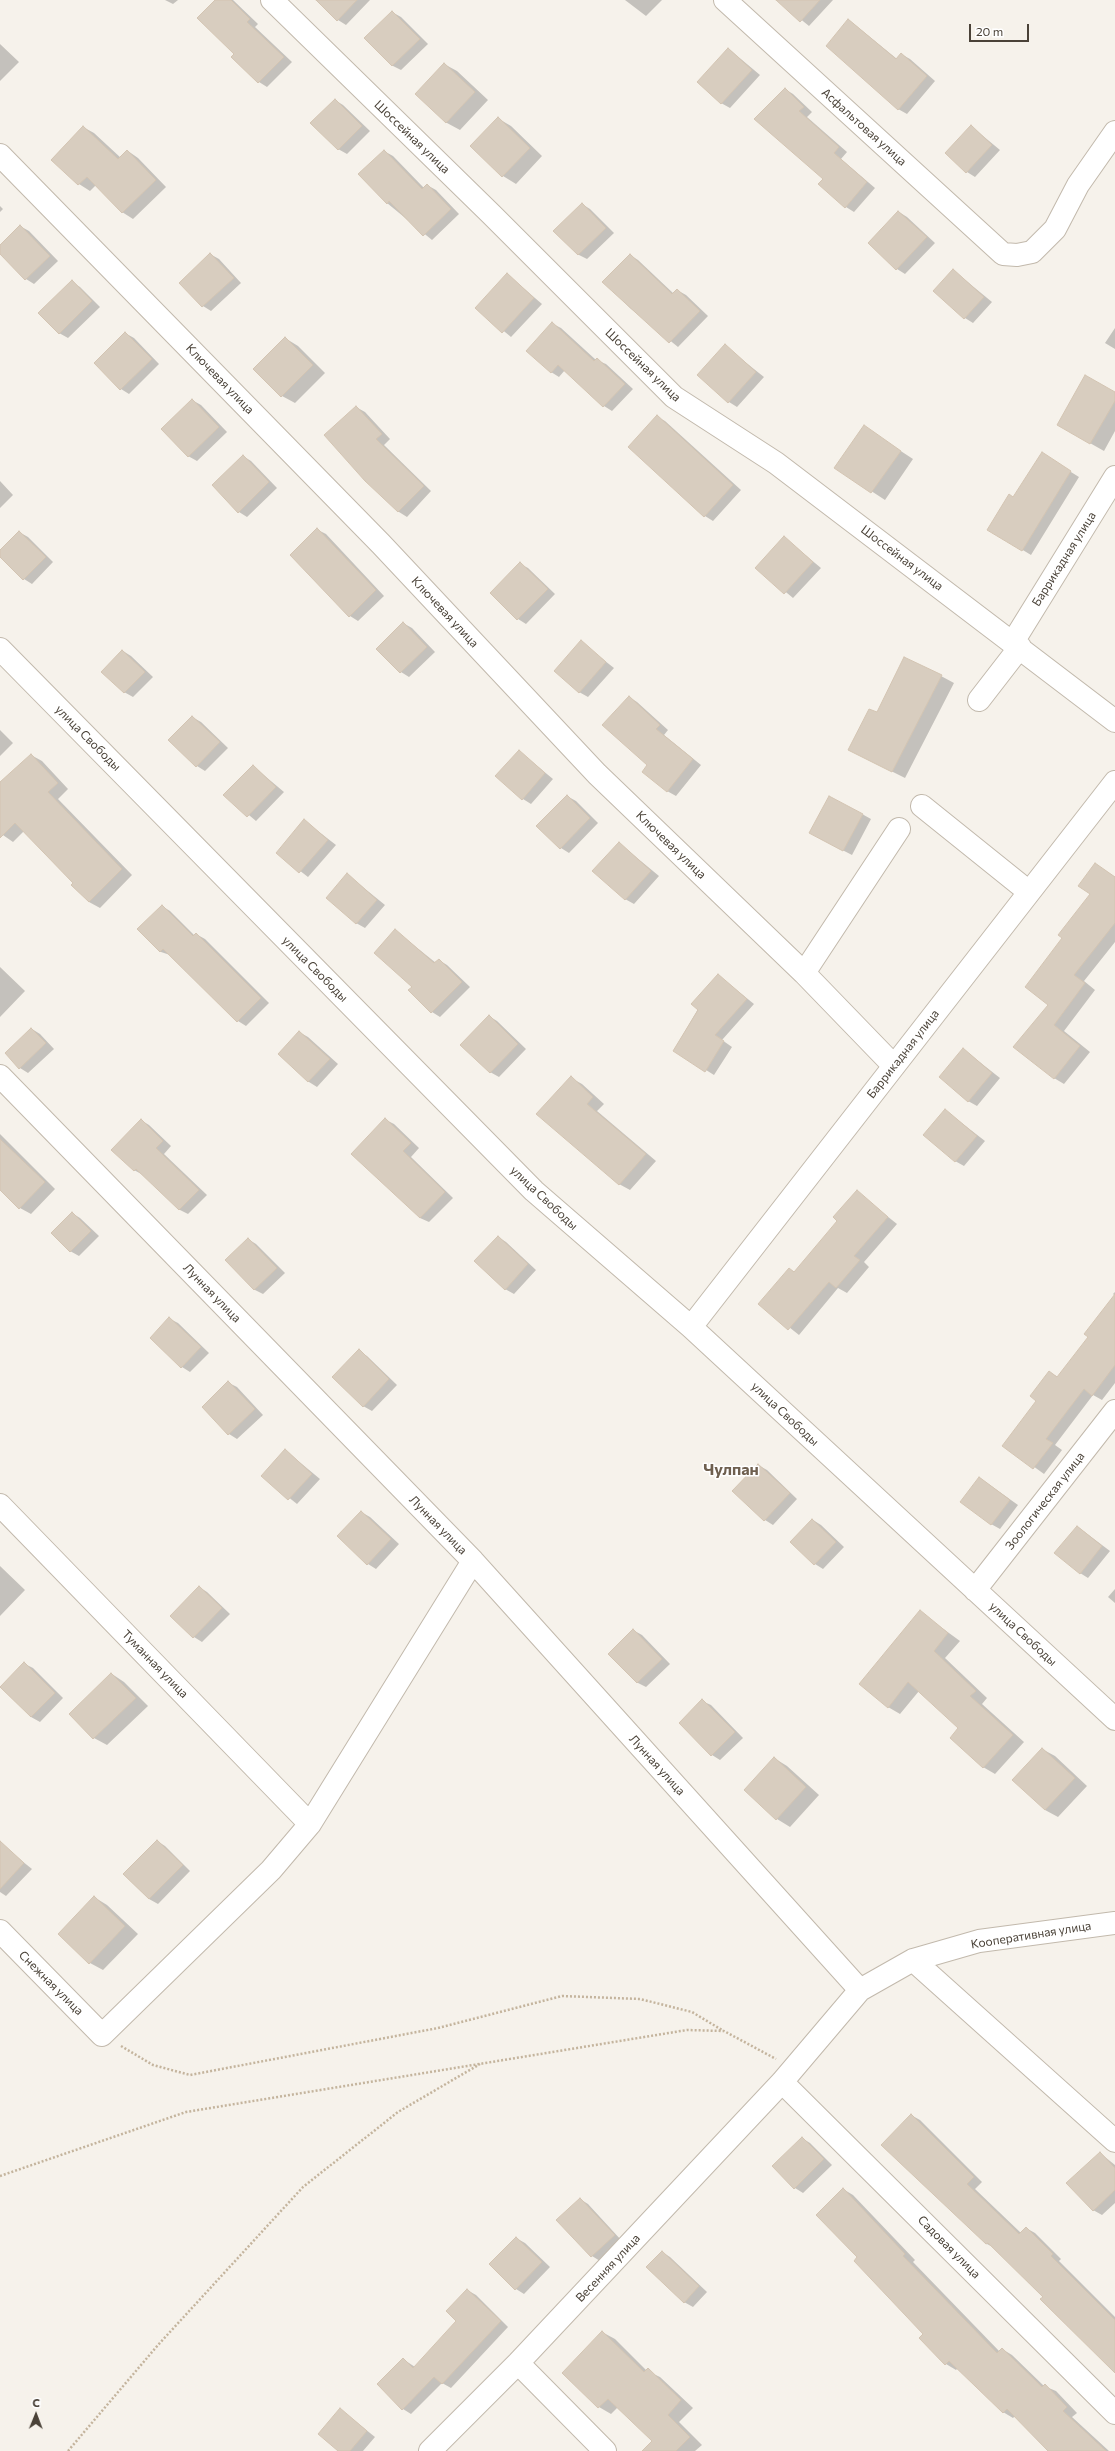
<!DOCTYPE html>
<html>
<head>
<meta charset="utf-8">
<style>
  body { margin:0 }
  #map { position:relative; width:1115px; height:2451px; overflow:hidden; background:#f6f2eb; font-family:Commissioner,sans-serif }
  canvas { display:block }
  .north { position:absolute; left:16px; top:2395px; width:40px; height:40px; -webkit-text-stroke:3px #fff; paint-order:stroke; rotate:1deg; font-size:11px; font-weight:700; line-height:16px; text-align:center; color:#4a4238 }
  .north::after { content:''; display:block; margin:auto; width:14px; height:18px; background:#4a4238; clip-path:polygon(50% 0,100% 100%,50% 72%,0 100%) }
  .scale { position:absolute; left:969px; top:24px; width:60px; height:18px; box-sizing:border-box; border:2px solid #4a4238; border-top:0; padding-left:5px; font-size:12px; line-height:14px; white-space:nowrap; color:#4a4238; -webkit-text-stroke:3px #fff; paint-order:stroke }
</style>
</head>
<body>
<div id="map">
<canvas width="1115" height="2451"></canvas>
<div class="north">С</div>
<div class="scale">20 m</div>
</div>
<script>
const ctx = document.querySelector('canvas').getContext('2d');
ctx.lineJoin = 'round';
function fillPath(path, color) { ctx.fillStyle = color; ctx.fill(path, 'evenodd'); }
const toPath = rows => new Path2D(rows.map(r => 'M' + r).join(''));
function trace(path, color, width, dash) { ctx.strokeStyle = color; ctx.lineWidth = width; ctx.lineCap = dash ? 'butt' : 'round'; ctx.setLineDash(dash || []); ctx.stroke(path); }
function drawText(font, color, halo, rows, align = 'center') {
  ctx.font = font + ' Commissioner,sans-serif'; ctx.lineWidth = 3; ctx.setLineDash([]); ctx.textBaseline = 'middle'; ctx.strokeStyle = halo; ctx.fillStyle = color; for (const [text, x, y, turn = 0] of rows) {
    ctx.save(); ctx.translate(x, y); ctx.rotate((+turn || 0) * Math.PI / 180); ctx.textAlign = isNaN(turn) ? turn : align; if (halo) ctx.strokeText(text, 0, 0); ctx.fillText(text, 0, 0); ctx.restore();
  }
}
const shadow = toPath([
  [165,0,178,0,173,4],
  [216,0,233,0,258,24,255,27,292,62,267,87,259,82,232,57,235,54],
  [317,0,370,0,346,25,338,20],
  [625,0,662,0,646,16],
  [777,0,833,0,809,26],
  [392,12,401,17,428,44,401,70,393,66,366,38],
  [849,20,897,59,901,54,910,59,935,81,907,114,898,109],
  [0,44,19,62,0,81],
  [729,49,760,75,730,108,721,103],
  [444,64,457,71,488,100,460,130,447,123,416,94],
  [785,89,793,94,812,112,807,117,847,152,841,159,875,188,854,212,846,207,824,179],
  [335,100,343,105,370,131,347,154,338,149],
  [499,119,511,126,542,156,516,184,503,176],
  [971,126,1000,150,975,177,967,172],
  [83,127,94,133,121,158,128,151,138,158,166,187,133,219,122,212,96,185,90,191,79,184,52,159],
  [384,151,393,156,424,188,427,185,436,190,459,214,432,240,387,203],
  [582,204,590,209,614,233,587,259,579,255,555,231],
  [0,206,3,209,0,212],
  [899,212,907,217,935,243,905,274,897,269],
  [20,226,29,231,58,261,34,284,26,279,0,253,0,246],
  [210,254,219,259,241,283,211,311,203,306,180,283],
  [630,255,638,260,674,294,677,290,686,295,708,316,678,347,630,308,604,282],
  [953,270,992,302,973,323,965,318],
  [507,274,542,304,511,337,476,308],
  [72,282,80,287,100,307,68,338,59,333],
  [553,324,561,328,596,360,606,364,633,389,612,411,604,406,565,370,559,377,551,372],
  [1115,328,1115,349,1105,343],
  [125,333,134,338,159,364,129,394,121,389],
  [285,338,298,346,325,373,295,403,282,396],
  [725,346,764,377,737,407,729,402],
  [1115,393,1115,431,1104,451,1058,425],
  [192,400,201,405,227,432,197,461,188,456],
  [356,407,365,412,390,439,384,445,431,491,407,517,399,512,366,480],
  [657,417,665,421,741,490,713,521,705,516],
  [864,427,913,459,885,500,836,468],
  [243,456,251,461,277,488,247,517,239,512],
  [1050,459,1079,477,1031,555,988,529],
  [0,481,13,495,0,508],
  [318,530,326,534,384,596,358,621,350,616],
  [19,532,28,537,53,562,32,584,24,579,0,556,0,551],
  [785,538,821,568,793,598,757,568],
  [520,564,528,568,555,594,526,624,518,619,491,593],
  [403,623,412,628,435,652,409,677,401,672,377,649],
  [581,642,614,668,588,697,579,692],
  [123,651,131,656,153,677,133,697,124,692],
  [941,676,954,683,905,778,863,757,878,714],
  [629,697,637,702,668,730,664,735,701,765,676,796,667,791,648,765],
  [192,717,201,722,228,748,205,771,197,766],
  [0,730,13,743,0,756],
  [519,751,553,779,531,804,523,799],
  [31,755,42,761,68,789,58,799,132,875,100,908,89,902,73,885,75,883,24,831,13,842,0,833,0,784],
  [253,766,284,792,256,821,225,795],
  [567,796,576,801,598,823,569,853,561,848],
  [862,814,871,819,852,855,819,838],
  [305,821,336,845,308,877,277,853],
  [619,843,659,876,634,904,625,899],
  [1095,864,1115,877,1115,942,1084,981,1095,990,1064,1031,1090,1052,1064,1084,1054,1078,1049,1004,1063,937,1091,894],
  [348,875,385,905,365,928,356,923],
  [162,906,170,911,195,936,196,934,205,939,269,1003,246,1026,238,1021,170,955,161,952,138,929],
  [396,931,436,963,439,960,447,965,470,987,440,1017,432,1012,410,990,413,987],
  [0,967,25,991,0,1017],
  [718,975,754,1004,722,1040,732,1047,714,1075,674,1050],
  [489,1016,497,1021,526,1049,499,1077,490,1072],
  [32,1029,40,1034,54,1049,28,1073,20,1068],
  [299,1032,308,1037,338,1064,317,1087,309,1082,279,1054],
  [963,1049,1000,1078,977,1106,968,1101],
  [571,1078,582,1084,604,1104,597,1111,656,1161,630,1190,619,1184],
  [945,1110,985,1141,964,1166,955,1161],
  [141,1120,149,1125,171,1146,164,1154,207,1195,188,1214,180,1210,143,1175,134,1170],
  [386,1120,394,1124,419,1148,411,1157,453,1198,429,1222,420,1218],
  [0,1134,55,1189,31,1214,20,1208,0,1188],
  [857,1192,897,1224,864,1262,869,1267,847,1293,838,1288,799,1335,760,1304,789,1269,795,1272,839,1221],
  [72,1213,80,1218,99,1236,79,1256,70,1251],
  [498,1237,506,1242,536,1270,514,1294,505,1289],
  [248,1239,256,1244,285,1273,263,1294,255,1290,226,1260],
  [1115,1292,1115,1383,1102,1400,1093,1395,1055,1445,1062,1450,1044,1474,1004,1445,1038,1401,1049,1372,1058,1377,1089,1337,1115,1296,1113,1294],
  [170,1319,178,1323,209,1353,190,1372,182,1367,151,1338],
  [359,1351,367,1356,397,1385,372,1411,363,1406],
  [229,1383,237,1387,263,1415,237,1439,229,1434,203,1407],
  [285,1450,320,1479,297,1504,262,1476],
  [758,1465,767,1470,797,1499,773,1525,765,1520],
  [980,1478,1018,1505,1000,1529,991,1524],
  [361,1512,370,1517,399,1544,376,1569,368,1564],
  [813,1520,821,1525,844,1547,823,1569,815,1564,792,1542],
  [1078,1527,1110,1551,1088,1578,1080,1573],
  [0,1566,25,1590,0,1616],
  [199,1587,207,1592,230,1614,202,1642,194,1637,171,1616],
  [1115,1589,1115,1603,1108,1597],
  [920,1612,960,1641,945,1658,987,1698,982,1704,1024,1742,995,1774,983,1767,959,1728,919,1691,900,1714,888,1707],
  [633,1630,642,1635,670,1664,646,1687,638,1683,609,1654],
  [25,1664,33,1668,63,1698,40,1722,31,1717],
  [112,1674,124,1682,148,1706,107,1745,94,1738],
  [702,1701,711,1705,743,1738,720,1760,712,1755],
  [1042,1749,1055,1756,1087,1786,1058,1817,1045,1810],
  [774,1758,787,1766,819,1795,790,1827,777,1819,745,1790],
  [157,1841,165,1846,190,1871,158,1904,149,1899,124,1874],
  [7,1849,32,1869,6,1896,0,1892,0,1856],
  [94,1897,107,1905,138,1934,103,1970,90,1963],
  [911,2115,920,2120,982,2182,975,2189,1021,2233,1026,2228,1035,2233,1061,2259,1059,2261,1115,2317,1115,2371,996,2249,987,2244,883,2145],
  [802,2138,810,2143,832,2165,803,2193,795,2188,774,2166],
  [1100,2153,1115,2165,1115,2203,1102,2215,1093,2210],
  [843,2189,853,2195,915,2260,913,2262,1000,2352,1002,2349,1012,2355,1044,2386,1056,2391,1077,2413,1072,2417,1109,2451,1049,2451,1015,2416,1013,2418,1003,2412,958,2368,956,2370,946,2364,920,2338,924,2334,859,2257],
  [580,2199,588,2204,622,2241,600,2261,592,2256],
  [516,2238,525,2243,550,2267,524,2294,516,2289],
  [662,2252,670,2257,707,2292,693,2307,684,2302],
  [467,2290,476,2295,508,2327,451,2388,442,2383,411,2414,403,2409,403,2359,415,2367,457,2321],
  [602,2332,615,2339,647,2371,660,2377,693,2408,679,2422,702,2445,695,2451,656,2451,653,2441,618,2407,611,2414,599,2407],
  [340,2409,375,2437,363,2451,340,2451]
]);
const building = toPath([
  [215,0,231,0,250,19,247,22,284,57,258,83,231,57,234,54,197,18,215,0],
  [316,0,357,0,337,21,316,0],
  [776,0,820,0,800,22,776,0],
  [392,11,420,39,392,66,364,38,392,11],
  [848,19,896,59,901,53,927,76,898,110,826,46,848,19],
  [728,48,752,70,721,104,697,82,728,48],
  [444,63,475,92,446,123,415,94,444,63],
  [785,88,804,107,799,111,839,147,834,153,867,182,845,208,818,184,823,179,754,119,785,88],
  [335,99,362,126,338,150,310,123,335,99],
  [498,117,530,148,502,177,470,146,498,117],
  [971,125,992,145,966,173,945,153,971,125],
  [83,126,118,159,127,150,156,180,122,213,87,177,78,185,51,160,83,126],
  [384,150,422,189,427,184,451,209,423,236,389,201,387,204,358,174,384,150],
  [582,203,606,228,578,255,553,231,582,203],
  [898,211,927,237,896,270,868,243,898,211],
  [20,225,50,256,25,280,0,254,0,245,20,225],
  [210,253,234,278,202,307,179,283,210,253],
  [630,254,672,294,677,289,700,311,669,343,602,282,630,254],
  [953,269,984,297,964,319,933,291,953,269],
  [507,273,534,298,502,333,475,308,507,273],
  [72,280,92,301,59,334,38,313,72,280],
  [552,322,594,361,597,358,625,384,603,407,558,365,551,373,526,351,552,322],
  [125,332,152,359,120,390,94,363,125,332],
  [285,337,313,365,281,397,253,369,285,337],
  [725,344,756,372,728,403,697,375,725,344],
  [1085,375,1115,392,1115,401,1090,444,1057,425,1085,375],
  [192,399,219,427,188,457,161,429,192,399],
  [356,406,382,434,376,439,424,486,398,512,365,481,324,435,356,406],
  [657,415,733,485,704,517,628,447,657,415],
  [864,425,901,451,871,493,834,468,864,425],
  [1042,452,1071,471,1022,551,987,530,1009,494,1013,497,1042,452],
  [243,455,269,482,238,513,212,485,243,455],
  [317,528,376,590,349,617,290,555,317,528],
  [19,531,46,557,23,580,0,557,0,550,19,531],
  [784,536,813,562,784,594,755,568,784,536],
  [520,562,548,589,517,620,490,593,520,562],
  [403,622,427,647,400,673,376,649,403,622],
  [581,640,606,662,579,693,554,671,581,640],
  [122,650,145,672,124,693,101,672,122,650],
  [904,657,942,675,892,772,848,750,869,709,877,712,904,657],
  [629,696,660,725,656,729,693,759,667,792,642,772,647,765,602,725,629,696],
  [192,716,220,742,196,767,168,740,192,716],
  [519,750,545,773,522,800,495,776,519,750],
  [31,754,58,783,48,792,122,869,89,902,71,885,73,883,15,823,0,838,0,782,31,754],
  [253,765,276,787,247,817,223,795,253,765],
  [567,795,590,818,560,849,536,826,567,795],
  [829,796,863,814,843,851,809,833,829,796],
  [304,819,328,840,299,873,276,853,304,819],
  [619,842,651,871,625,900,592,871,619,842],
  [1095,863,1115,877,1115,923,1074,975,1085,983,1054,1025,1080,1046,1054,1079,1013,1047,1048,1005,1025,987,1062,938,1058,935,1090,894,1078,886,1095,863],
  [347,873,377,900,356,924,326,898,347,873],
  [162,905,193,936,196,933,261,998,237,1022,163,949,160,952,137,929,162,905],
  [395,929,434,963,439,959,462,982,431,1013,408,990,412,987,374,953,395,929],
  [718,974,747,999,715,1035,724,1041,705,1072,673,1051,698,1010,691,1004,718,974],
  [489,1015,518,1044,490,1073,460,1045,489,1015],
  [31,1028,46,1043,19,1069,5,1053,31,1028],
  [299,1031,330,1059,308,1082,278,1054,299,1031],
  [963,1048,992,1073,968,1102,939,1077,963,1048],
  [571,1076,593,1097,587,1104,646,1154,619,1185,536,1114,571,1076],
  [945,1109,977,1136,955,1162,923,1135,945,1109],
  [385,1118,411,1143,403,1151,445,1192,420,1218,351,1154,385,1118],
  [141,1119,163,1141,156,1148,199,1190,179,1210,136,1169,134,1171,111,1150,141,1119],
  [0,1139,45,1182,19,1209,0,1190,0,1139],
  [857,1190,888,1217,854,1256,860,1260,836,1288,829,1282,788,1330,758,1304,789,1268,794,1272,837,1221,833,1217,857,1190],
  [72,1212,91,1231,70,1252,51,1233,72,1212],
  [498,1236,528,1264,505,1290,474,1261,498,1236],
  [248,1238,277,1268,254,1290,225,1260,248,1238],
  [1115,1294,1115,1365,1092,1396,1084,1389,1046,1439,1053,1443,1033,1469,1002,1446,1036,1401,1030,1396,1049,1371,1057,1377,1088,1337,1084,1334,1115,1294],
  [169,1317,201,1347,181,1368,150,1338,169,1317],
  [359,1349,389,1379,363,1407,332,1377,359,1349],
  [228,1381,255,1409,228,1435,202,1407,228,1381],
  [285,1449,312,1474,288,1500,261,1476,285,1449],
  [758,1464,790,1493,764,1521,732,1491,758,1464],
  [979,1477,1010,1500,991,1525,960,1502,979,1477],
  [361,1511,391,1539,367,1565,337,1536,361,1511],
  [812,1519,836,1542,814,1565,790,1542,812,1519],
  [1077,1526,1102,1546,1080,1574,1054,1553,1077,1526],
  [199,1586,222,1608,193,1638,170,1616,199,1586],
  [920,1610,948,1633,934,1651,976,1691,970,1696,1013,1735,983,1768,950,1738,958,1728,908,1682,888,1708,859,1684,920,1610],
  [633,1629,662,1659,637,1683,608,1654,633,1629],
  [24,1662,55,1693,31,1717,0,1687,24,1662],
  [111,1673,136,1698,93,1739,69,1714,111,1673],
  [702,1699,735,1732,711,1756,679,1723,702,1699],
  [1042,1748,1075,1778,1045,1810,1012,1780,1042,1748],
  [774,1757,806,1787,776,1820,744,1790,774,1757],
  [157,1840,183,1865,149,1899,123,1874,157,1840],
  [0,1841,24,1863,0,1889,0,1841],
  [94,1896,125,1926,89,1964,58,1934,94,1896],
  [911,2114,974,2177,967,2184,1019,2234,1026,2227,1053,2254,1051,2256,1115,2320,1115,2373,1040,2299,1043,2297,988,2243,986,2244,881,2145,911,2114],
  [802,2137,824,2159,794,2189,772,2166,802,2137],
  [1100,2152,1115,2168,1115,2190,1093,2211,1066,2183,1100,2152],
  [843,2188,905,2254,903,2256,997,2353,1002,2348,1042,2387,1045,2384,1067,2407,1063,2411,1106,2451,1048,2451,1007,2409,1003,2413,949,2361,945,2365,919,2338,923,2334,854,2261,857,2257,816,2215,843,2188],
  [580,2198,615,2235,591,2257,556,2220,580,2198],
  [516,2237,542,2262,515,2290,489,2264,516,2237],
  [662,2251,699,2286,684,2303,646,2267,662,2251],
  [467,2289,501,2321,442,2384,434,2377,402,2410,377,2384,403,2358,413,2368,456,2321,446,2311,467,2289],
  [602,2331,644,2372,648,2368,681,2400,668,2415,690,2437,676,2451,642,2451,652,2441,608,2399,598,2408,562,2373,602,2331],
  [340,2408,367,2431,350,2451,338,2451,318,2434,340,2408]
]);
const path = toPath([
  [121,2046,153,2065,190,2075,438,2028,562,1996,640,1999,692,2012,722,2030],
  [0,2176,186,2112,687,2030,724,2031,776,2059],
  [68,2451,158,2345,303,2187,398,2112,480,2064]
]);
const minor = toPath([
  [272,0,491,214,674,397,776,463,1115,721],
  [725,0,1003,254,1017,255,1032,252,1055,229,1078,185,1115,132],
  [0,155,381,544,597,774,804,973,894,1066],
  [1013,642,1115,477],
  [0,649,534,1191,691,1327,1115,1719],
  [979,700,1020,647],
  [922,806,1029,892],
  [804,973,899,829],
  [0,1076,473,1561,860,1990],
  [691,1327,1115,782],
  [0,1505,310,1824],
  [975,1590,1115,1411],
  [0,1931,102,2035,271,1870,310,1824,473,1561],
  [913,1960,1115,2141],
  [782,2082,1115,2413],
  [518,2363,605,2451],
  [430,2451,518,2363,782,2082,860,1990,913,1960,979,1941,1115,1923]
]);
const streetNames = [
  ["Асфальтовая улица",864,127,42],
  ["Шоссейная улица",412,137,44],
  ["Шоссейная улица",643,365,44],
  ["Ключевая улица",220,379,46],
  ["Шоссейная улица",902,558,37],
  ["Баррикадная улица",1064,559,-58],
  ["Ключевая улица",445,612,47],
  ["улица Свободы",88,738,45],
  ["Ключевая улица",671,845,44],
  ["улица Свободы",315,969,45],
  ["Баррикадная улица",903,1054,-52],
  ["улица Свободы",544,1198,43],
  ["Лунная улица",212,1293,46],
  ["улица Свободы",785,1414,43],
  ["Зоологическая улица",1045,1501,-52],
  ["Лунная улица",438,1525,46],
  ["улица Свободы",1023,1634,43],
  ["Туманная улица",155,1664,46],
  ["Лунная улица",657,1765,48],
  ["Кооперативная улица",1031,1935,-9],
  ["Снежная улица",51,1983,45],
  ["Садовая улица",949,2247,45],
  ["Весенняя улица",608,2268,-47]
];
const districtNames = [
  ["Чулпан",731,1470]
];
fillPath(shadow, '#0003');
fillPath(building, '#d8cdbf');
trace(building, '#d3c4b2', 1);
trace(minor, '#c2b9ac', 24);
trace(path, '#c4b49d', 2.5, [2, 2]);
trace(minor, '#fff', 22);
drawText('12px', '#4a4238', '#fff', streetNames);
drawText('bold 16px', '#6e5f4f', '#fff', districtNames);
</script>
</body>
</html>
